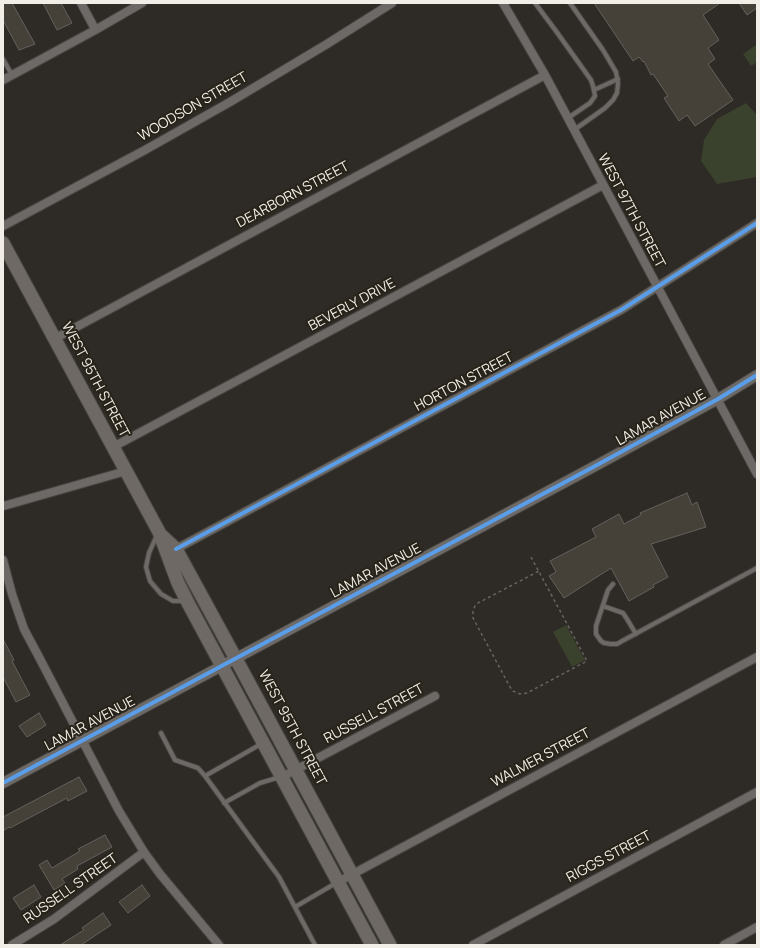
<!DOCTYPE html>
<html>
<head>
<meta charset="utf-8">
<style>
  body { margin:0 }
  #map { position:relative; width:760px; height:948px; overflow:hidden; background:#2e2b26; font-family:Manrope,sans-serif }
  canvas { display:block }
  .frame { position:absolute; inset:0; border:4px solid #f1eee7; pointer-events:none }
</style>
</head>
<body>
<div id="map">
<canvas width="760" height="948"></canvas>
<div class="frame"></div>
</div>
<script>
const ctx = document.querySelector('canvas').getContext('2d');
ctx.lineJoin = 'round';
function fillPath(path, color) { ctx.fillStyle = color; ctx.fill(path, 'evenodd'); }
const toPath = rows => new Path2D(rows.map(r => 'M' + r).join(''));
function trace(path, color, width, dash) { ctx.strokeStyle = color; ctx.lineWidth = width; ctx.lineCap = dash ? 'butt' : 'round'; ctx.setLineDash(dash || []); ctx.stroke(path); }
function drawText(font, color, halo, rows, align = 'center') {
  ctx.font = font + ' Manrope,sans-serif'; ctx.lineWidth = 4; ctx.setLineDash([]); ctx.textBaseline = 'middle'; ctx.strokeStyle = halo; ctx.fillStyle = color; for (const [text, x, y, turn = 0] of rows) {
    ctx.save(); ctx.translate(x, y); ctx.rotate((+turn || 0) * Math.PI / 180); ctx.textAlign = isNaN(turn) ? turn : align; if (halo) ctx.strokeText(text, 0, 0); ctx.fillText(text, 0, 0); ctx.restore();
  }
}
const green = toPath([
  [757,44,757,62,751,66,743,54],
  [746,103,757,115,757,177,717,184,701,161,704,140,717,119],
  [566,625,585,660,572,667,553,632]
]);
const building = toPath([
  [3,3,12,3,35,44,19,50,3,20,3,3],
  [43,3,61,3,72,23,57,30,43,3],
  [594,3,720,3,703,15,719,40,708,48,715,59,708,64,733,100,695,126,687,115,679,121,664,98,668,96,653,74,651,75,644,61,643,62,639,57,633,61,594,3],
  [739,3,757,3,757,8,747,15,739,3],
  [687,493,692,505,697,502,706,527,651,544,668,577,653,585,654,587,629,601,611,568,564,598,549,576,556,572,550,561,596,537,592,529,619,514,624,524,641,515,640,513,687,493],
  [3,639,14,660,12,661,30,695,16,702,3,677,3,639],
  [39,713,46,725,27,737,19,726,39,713],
  [79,777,87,791,68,801,67,798,10,828,9,827,3,831,3,817,79,777],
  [105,835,112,847,77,866,78,869,62,879,65,883,54,890,39,865,47,860,52,868,80,851,78,849,105,835],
  [34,885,41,897,21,910,13,898,34,885],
  [142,885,150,896,128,913,119,902,142,885],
  [103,913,111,925,81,945,60,945,84,930,82,928,103,913]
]);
const path = toPath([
  [531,557,587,661,527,693,520,694,513,691,510,687,473,618,473,611,475,606,478,603,539,571]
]);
const service = toPath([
  [535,3,556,31,591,80,593,86,595,96,590,103,568,118],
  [570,3,603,50,616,72,618,83,617,93,613,100,605,108,574,130],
  [3,59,12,75],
  [594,90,618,79],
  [157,535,149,553,146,567,150,581,161,594,173,601,185,601],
  [613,584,608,590,596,626,596,634,601,641,604,643,611,644,617,644,624,640,757,568],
  [603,606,623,613,627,619,636,634],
  [161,733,175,760,198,768,205,776,261,744],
  [205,776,279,877,315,945],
  [224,803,260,783,280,777],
  [295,907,336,883]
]);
const minor = toPath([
  [81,3,95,29],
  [503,3,545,75,757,474],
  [3,80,97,29,142,3],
  [3,226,145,150,230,102,327,44,392,3],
  [54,339,545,75],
  [113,447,603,185],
  [3,506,7,505,126,471],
  [176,549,621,310,757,223],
  [3,560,12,594,24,629,40,659,119,811,144,852,160,874,219,945],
  [282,777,435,696],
  [338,882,757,657],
  [12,945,54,919,144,852],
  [473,945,757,792],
  [724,945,757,927]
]);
const tertiary = toPath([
  [3,783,597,465,718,399,757,375]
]);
const primary = toPath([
  [3,243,159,532,178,583,187,601,372,945],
  [161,535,176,549,236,659,390,945]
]);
const cycleway = toPath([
  [176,549,621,310,757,223],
  [3,783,597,465,718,399,757,375]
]);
const streetNames = [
  ["WOODSON STREET",193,107,-30],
  ["DEARBORN STREET",293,195,-28],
  ["WEST 97TH STREET",631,211,62],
  ["BEVERLY DRIVE",352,305,-28],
  ["WEST 95TH STREET",95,380,62],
  ["HORTON STREET",464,382,-28],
  ["LAMAR AVENUE",661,418,-29],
  ["LAMAR AVENUE",376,571,-28],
  ["RUSSELL STREET",374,714,-28],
  ["LAMAR AVENUE",90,724,-28],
  ["WEST 95TH STREET",292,728,62],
  ["WALMER STREET",541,758,-28],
  ["RIGGS STREET",609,857,-28],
  ["RUSSELL STREET",71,889,-35]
];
fillPath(green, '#3a412c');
fillPath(building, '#454139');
trace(building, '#63615c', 1);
trace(service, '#484642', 6);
trace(minor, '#484642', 10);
trace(tertiary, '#484642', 12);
trace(primary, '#484642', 15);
trace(path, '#666461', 1.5, [3, 3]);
trace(service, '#6d6966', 4);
trace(minor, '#6d6966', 8);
trace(tertiary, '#6d6966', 10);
trace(primary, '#6e6964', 13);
trace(cycleway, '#5a9eea', 4);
drawText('14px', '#f1eee7', '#282319', streetNames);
</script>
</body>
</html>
